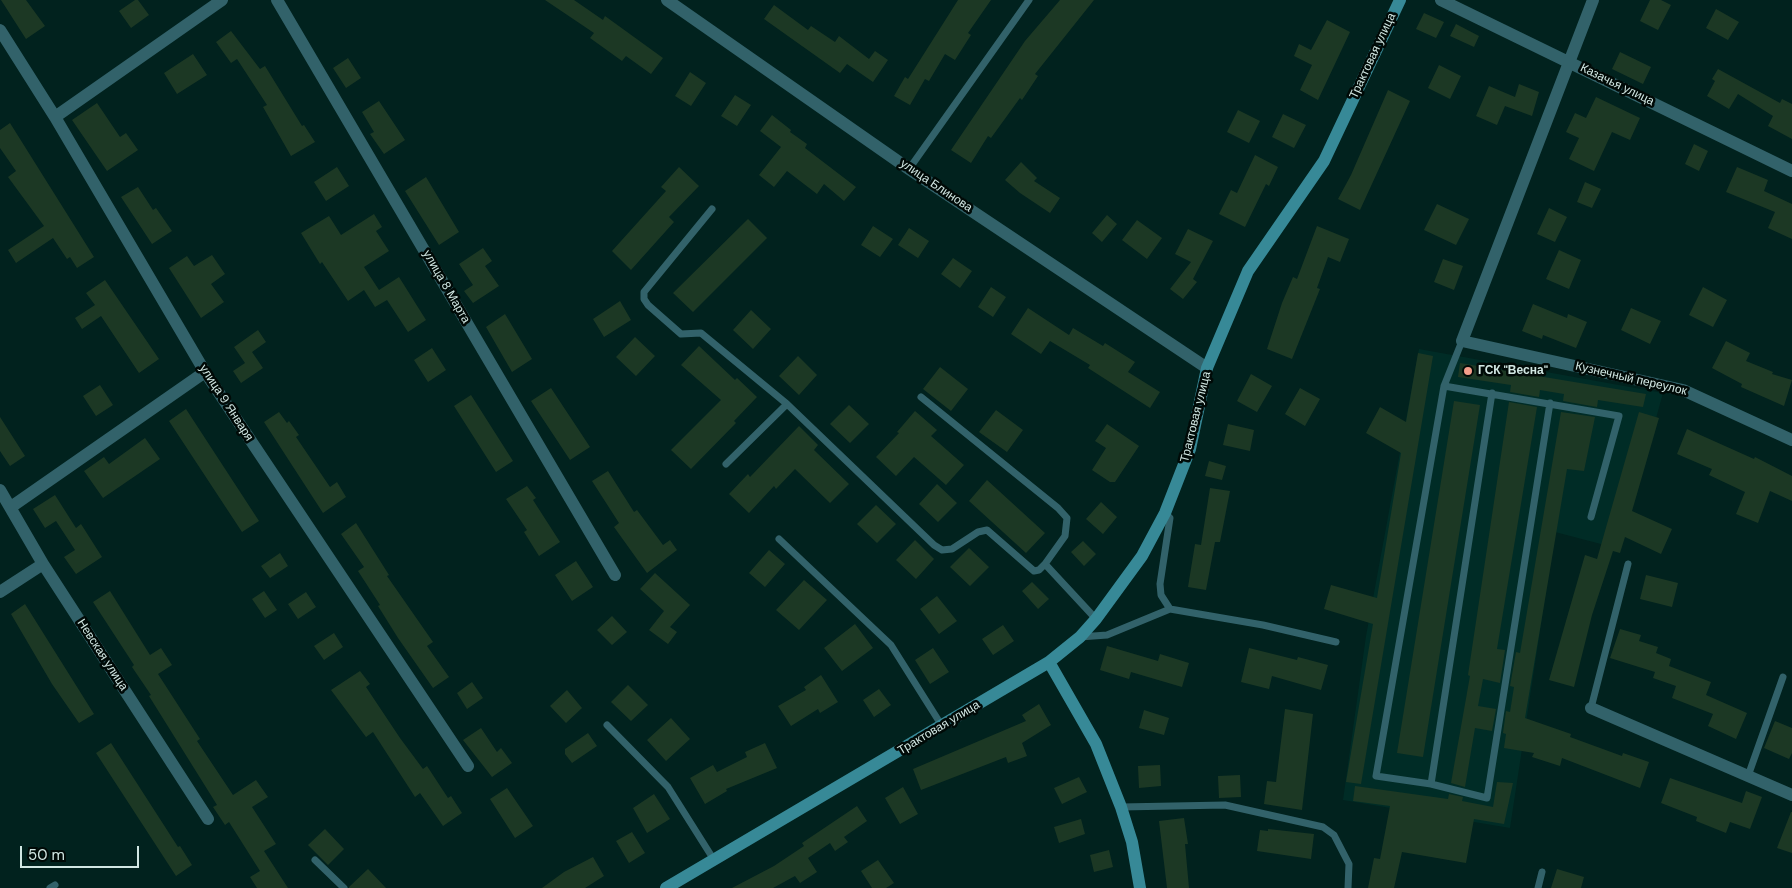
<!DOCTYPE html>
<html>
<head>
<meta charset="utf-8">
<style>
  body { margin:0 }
  #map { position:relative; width:1792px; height:888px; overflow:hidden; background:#01221e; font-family:"DM Sans",sans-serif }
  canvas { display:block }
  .scale { position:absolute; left:20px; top:846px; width:119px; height:22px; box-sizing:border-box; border:2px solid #d1e7e3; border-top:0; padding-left:6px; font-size:15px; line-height:18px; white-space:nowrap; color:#d1e7e3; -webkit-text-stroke:4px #000a07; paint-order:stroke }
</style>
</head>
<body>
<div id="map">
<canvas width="1792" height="888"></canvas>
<div class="scale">50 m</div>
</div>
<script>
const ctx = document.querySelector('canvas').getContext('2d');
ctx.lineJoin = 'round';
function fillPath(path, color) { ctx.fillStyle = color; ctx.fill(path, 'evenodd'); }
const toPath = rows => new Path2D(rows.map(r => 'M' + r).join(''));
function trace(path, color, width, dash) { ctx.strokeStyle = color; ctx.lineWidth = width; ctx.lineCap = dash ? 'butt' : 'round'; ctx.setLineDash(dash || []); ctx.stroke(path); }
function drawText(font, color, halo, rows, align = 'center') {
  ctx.font = font + ' "DM Sans",sans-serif'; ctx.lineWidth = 5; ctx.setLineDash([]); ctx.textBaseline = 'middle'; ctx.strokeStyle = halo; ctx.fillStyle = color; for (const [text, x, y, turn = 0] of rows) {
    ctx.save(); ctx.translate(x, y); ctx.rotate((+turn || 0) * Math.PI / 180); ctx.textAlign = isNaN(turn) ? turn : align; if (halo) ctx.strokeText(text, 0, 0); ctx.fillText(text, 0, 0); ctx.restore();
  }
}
const built = toPath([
  [1419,349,1663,393,1620,549,1555,532,1510,828,1343,800,1366,636]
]);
const building = toPath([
  [1,0,26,0,45,26,26,39],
  [135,0,138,0,149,15,131,28,119,11],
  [545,0,574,0,603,20,605,16,663,58,651,74,626,56,622,61,590,38,594,33],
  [958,0,991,0,968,33,971,35,955,60,945,54,929,81,925,79,910,105,894,96,905,77,908,79],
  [1060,0,1094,0,1035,74,1038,76,1022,100,1020,98,991,138,988,136,971,163,951,150,1025,41],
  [1650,0,1661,0,1671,5,1658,30,1640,21],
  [774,5,808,30,811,26,835,42,839,36,869,59,875,51,888,60,873,82,847,64,840,73,764,19],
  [1716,9,1739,22,1728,40,1706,28],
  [1424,13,1444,22,1436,38,1416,29],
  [1327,20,1350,32,1318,100,1300,90,1312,65,1294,56,1299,44,1311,50],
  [1456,24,1479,36,1474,47,1450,36],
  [231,31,260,69,265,66,302,126,304,125,315,142,291,156,263,107,267,105,237,59,231,63,216,42],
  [1620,52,1651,67,1643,84,1612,69],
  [193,54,207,75,177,94,164,73],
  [348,58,361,78,346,88,333,68],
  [1439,65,1461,76,1450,99,1428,88],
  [1718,69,1780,103,1782,99,1792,104,1792,139,1768,126,1773,116,1738,94,1729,109,1707,96,1715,81,1712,79],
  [690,72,706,83,691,106,675,96],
  [1519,84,1539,92,1532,116,1505,106,1497,125,1476,116,1489,86,1515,97],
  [1388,90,1410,101,1360,210,1338,199,1351,175],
  [735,95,751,105,737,126,721,116],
  [1596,97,1640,118,1630,140,1612,132,1594,171,1569,159,1579,138,1566,132,1575,113,1586,118],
  [379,101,405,140,384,154,370,134,374,132,362,112],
  [97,103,120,137,126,133,138,150,107,171,72,120],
  [1238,110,1260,121,1249,143,1227,132],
  [1283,114,1306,125,1294,148,1272,137],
  [772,115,791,130,790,132,807,144,805,148,856,187,844,201,824,184,817,194,787,171,774,187,759,175,781,147,760,131],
  [10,123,94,257,77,268,70,257,67,259,53,238,16,263,8,250,44,226,8,177,16,171,0,148,0,130],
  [1694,144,1708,151,1699,171,1685,164],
  [1255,155,1278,167,1269,186,1266,184,1245,227,1219,214,1231,190,1237,193],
  [1021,162,1037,178,1034,181,1060,198,1050,213,1020,193,1005,180],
  [337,167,349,186,326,201,314,182],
  [679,167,699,186,669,217,674,222,631,270,612,251,666,191,661,187],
  [1737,167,1768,180,1764,191,1792,204,1792,239,1768,228,1775,212,1726,192],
  [426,177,459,232,439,245,405,191],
  [1585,182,1601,189,1592,208,1577,202],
  [138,187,153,210,156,208,172,231,152,244,121,197],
  [1437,204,1469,219,1456,245,1424,230],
  [1549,208,1567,217,1555,242,1537,234],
  [374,214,382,227,376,231,389,251,364,267,379,290,399,277,426,320,408,332,387,300,375,307,364,290,348,301,322,262,320,264,301,233,329,216,341,235],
  [1107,215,1117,224,1102,242,1092,233],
  [748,219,767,238,693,312,673,293],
  [1137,220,1162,238,1147,259,1122,240],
  [873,226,893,239,880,257,861,245],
  [1317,226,1349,239,1340,262,1328,257,1317,288,1320,289,1292,359,1267,349,1282,303,1293,277,1297,279],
  [909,228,929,241,918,258,898,245],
  [1188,229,1213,241,1193,279,1197,282,1183,299,1170,289,1191,262,1175,254],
  [483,248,492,261,485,266,499,286,473,303,464,291,473,285,459,264],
  [1559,250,1581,260,1569,289,1546,279],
  [212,255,225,274,211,284,224,302,201,318,169,268,187,256,194,266],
  [953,258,972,271,960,288,941,274],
  [1443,259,1463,266,1454,290,1434,282],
  [105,280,159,359,139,373,101,316,82,329,75,318,95,305,86,293],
  [991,287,1006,297,993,317,978,307],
  [1703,287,1727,300,1713,327,1689,315],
  [620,301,631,320,604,337,593,319],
  [1533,304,1567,318,1568,314,1587,322,1576,348,1543,335,1542,339,1522,331],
  [1028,308,1069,335,1073,328,1103,346,1105,343,1135,362,1128,372,1160,392,1150,408,1088,368,1090,365,1050,341,1041,354,1011,334],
  [1631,308,1661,321,1650,344,1621,330],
  [751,310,771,329,753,349,733,330],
  [505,314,532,359,512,372,486,327],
  [258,330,266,342,252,352,263,368,241,383,233,371,245,363,234,347],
  [635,337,655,356,636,376,616,357],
  [1726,341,1750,353,1746,361,1773,372,1772,374,1792,380,1784,406,1741,387,1742,384,1712,368],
  [699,346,735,380,737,378,757,397,734,421,736,423,691,469,671,450,721,400,681,365],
  [432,348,446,370,428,382,414,360],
  [1418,353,1433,356,1361,784,1346,782,1373,624,1324,609,1331,585,1377,598,1401,453,1366,433,1380,407,1406,422],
  [798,356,817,375,799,395,779,376],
  [1460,363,1646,394,1643,407,1598,400,1597,407,1563,401,1564,394,1540,390,1539,397,1510,392,1511,385,1458,377],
  [940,367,968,389,951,411,923,389],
  [1251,374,1272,386,1257,412,1237,401],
  [100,385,113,405,96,416,83,396],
  [551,388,590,447,570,460,531,401],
  [1300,388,1320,399,1305,426,1285,414],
  [471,395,513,461,496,472,454,406],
  [1454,401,1480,405,1423,757,1397,753],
  [1509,402,1537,407,1497,649,1505,650,1500,683,1483,679,1478,706,1496,709,1492,731,1475,728,1465,787,1451,783,1470,676,1468,675],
  [849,405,869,424,850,443,830,424],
  [186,409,259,521,242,532,169,421],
  [996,410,1023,430,1007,452,979,432],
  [915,411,937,430,931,436,964,465,946,485,914,457,896,476,876,457,899,433,897,432],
  [279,412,287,423,289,421,299,435,296,437,330,487,337,482,346,497,323,513,264,422],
  [1561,412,1595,417,1584,471,1567,469,1525,718,1571,734,1570,737,1622,756,1623,753,1649,762,1640,788,1562,758,1560,766,1532,757,1534,753,1504,748,1506,734,1503,733,1506,711,1510,712,1514,687,1510,686,1516,652,1520,653],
  [1639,412,1659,418,1632,511,1672,529,1661,554,1625,537,1620,553,1613,551,1592,615,1574,687,1549,680,1585,555,1597,559],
  [0,417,25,456,10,466,0,451],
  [1107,424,1139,446,1115,482,1110,482,1092,470,1106,448,1095,441],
  [1228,424,1254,430,1250,451,1223,445],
  [799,426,818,445,814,450,849,484,830,503,795,469,776,489,774,486,749,513,729,494,748,474,750,477],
  [1687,429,1754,459,1755,457,1792,476,1792,501,1770,491,1758,523,1736,514,1745,492,1709,475,1712,469,1677,454],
  [145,438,160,459,103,498,84,471,104,457,109,464],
  [1209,461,1226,466,1222,480,1205,476],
  [608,471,634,512,637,510,663,545,670,540,677,550,647,573,614,527,619,523,592,481],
  [987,480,1045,533,1026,553,969,501],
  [937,484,957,503,938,522,919,504],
  [527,486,536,498,533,500,560,542,539,556,524,532,527,530,506,499],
  [1210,488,1230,491,1220,542,1215,542,1206,590,1188,587,1195,544,1201,545],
  [55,495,76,528,81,524,102,557,76,574,64,557,75,550,56,521,45,528,33,509],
  [1101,502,1117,517,1103,534,1086,519],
  [876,505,896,524,877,543,857,524],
  [356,523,389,575,387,576,433,642,427,646,449,677,433,688,398,638,378,606,380,605,358,571,364,567,341,534],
  [915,540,934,559,916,579,896,560],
  [1083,541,1096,554,1084,566,1071,552],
  [969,548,989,567,970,586,950,567],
  [769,550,785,564,765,587,749,573],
  [280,553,288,566,270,578,261,566],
  [576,561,593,587,572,601,555,575],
  [655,573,690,605,670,627,677,632,668,644,649,630,664,611,640,589],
  [1646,575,1678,583,1672,607,1640,599],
  [804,580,827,600,799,630,776,610],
  [1032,582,1049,599,1038,609,1022,591],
  [110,591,150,655,161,648,172,665,158,674,200,739,197,741,233,795,256,780,268,797,252,807,276,844,264,851,288,888,257,888,250,877,260,871,229,822,225,825,213,807,217,805,149,696,151,695,132,667,134,665,93,602],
  [264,591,277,610,265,618,252,599],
  [306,592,316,607,298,619,288,604],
  [937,596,957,621,939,634,920,609],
  [25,604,94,714,79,723,52,684,11,614],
  [612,616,627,632,612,645,597,630],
  [855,624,873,648,842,671,824,648],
  [1003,625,1014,641,993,655,982,639],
  [1620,629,1641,635,1639,641,1658,647,1656,653,1671,659,1669,666,1711,682,1706,695,1747,713,1736,739,1708,726,1713,714,1672,698,1676,686,1653,678,1655,672,1610,658],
  [334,633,343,647,324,660,314,646],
  [1107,646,1158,661,1160,654,1189,663,1182,687,1131,672,1129,679,1100,670],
  [933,648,949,672,930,684,915,660],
  [1249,648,1297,660,1298,657,1328,665,1321,690,1272,676,1269,689,1241,682],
  [360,671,370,684,366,687,400,738,423,769,427,766,448,798,451,796,462,813,443,826,420,793,415,797,373,732,366,737,331,690],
  [821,675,838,702,820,713,818,709,791,726,778,706,806,690,804,687],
  [472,682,483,698,467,709,457,693],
  [628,685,648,705,631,721,611,702],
  [879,689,891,705,874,717,863,700],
  [567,690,582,708,566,723,550,706],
  [1039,704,1051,725,1022,743,1027,756,1008,763,1006,757,921,790,913,769,1026,721,1022,715],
  [1285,709,1313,714,1302,810,1264,804,1267,781,1276,782],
  [1144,710,1169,718,1164,735,1139,728],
  [671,718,690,739,666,761,647,740],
  [1775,721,1792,728,1792,753,1789,759,1764,748],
  [481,728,497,752,501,748,512,763,492,777,463,740],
  [588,733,597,746,572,763,565,754,565,749],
  [111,743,178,847,180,846,192,865,176,876,96,753],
  [765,743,777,768,726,789,727,791,705,804,690,778,713,765,717,772,747,757,745,752],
  [1160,765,1161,786,1139,788,1138,766],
  [1240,775,1241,797,1219,798,1218,776],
  [1079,777,1087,792,1062,804,1054,788],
  [1670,778,1742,803,1746,791,1762,797,1750,829,1730,822,1726,833,1696,821,1697,817,1661,803],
  [1497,782,1513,783,1504,824,1474,819,1466,863,1402,852,1394,888,1368,888,1374,858,1380,859,1390,806,1353,801,1355,786,1448,799,1449,794,1463,797,1462,801,1493,807],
  [903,787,918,814,900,824,885,798],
  [507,788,533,826,515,838,490,799],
  [654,794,670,819,647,833,633,808],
  [857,806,867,821,844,837,848,842,835,851,830,843,808,858,817,872,800,883,795,876,773,888,732,888,774,866,804,846,802,843],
  [1791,812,1792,812,1792,853,1777,848],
  [1184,818,1188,844,1185,844,1189,888,1167,888,1159,821],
  [1081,819,1085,834,1059,843,1054,827],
  [325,829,344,849,328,865,308,845],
  [1268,829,1314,834,1311,859,1257,851,1260,830,1268,831],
  [632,832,645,853,629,863,616,841],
  [1109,850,1113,867,1094,872,1090,855],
  [593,857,604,876,585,888,542,888,564,872],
  [878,860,894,883,886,888,872,888,861,871],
  [368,869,386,888,349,888,349,887],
  [1557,869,1584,877,1581,888,1551,888]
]);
const lane = toPath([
  [909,169,1029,0],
  [712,209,644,292,644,299,648,305,681,334,701,333,787,404,934,545,942,550,952,549,978,532,987,530,1034,571,1039,570,1045,564],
  [1462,341,1444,386,1376,776,1431,784,1487,798,1550,403],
  [1444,386,1619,416,1591,517],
  [921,397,1058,508,1067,518,1065,536,1045,564,1096,619],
  [726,464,787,404],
  [1165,513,1170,518,1160,584,1161,595,1170,609],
  [779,539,891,645,942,726],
  [1080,637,1107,635,1170,609,1263,625,1336,642],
  [1591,708,1628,564],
  [607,725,668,787,714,860],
  [1748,776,1783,677],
  [1431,784,1492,393],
  [1121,807,1225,805,1323,827,1334,835,1349,864,1348,888],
  [315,860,344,888],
  [50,888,55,885],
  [1538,888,1542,872]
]);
const street = toPath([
  [277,0,615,575],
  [667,0,909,169,1207,368],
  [1441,0,1792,171],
  [1593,0,1462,341,1683,390,1792,440],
  [0,30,55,117,205,372,468,766],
  [55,117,222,0],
  [0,490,43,564,208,819],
  [11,507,205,372],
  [0,592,43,564],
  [1591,708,1792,795]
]);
const secondary = toPath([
  [1049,662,1096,744,1121,807,1132,842,1140,888],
  [666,888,1049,662,1080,637,1096,619,1142,556,1165,513,1190,449,1207,368,1248,271,1324,161,1400,0]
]);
const markers = [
  [1468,371,5,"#f49e8a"]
];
const streetNames = [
  ["Трактовая улица",1373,56,-65],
  ["Казачья улица",1617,85,26],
  ["улица Блинова",936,186,34],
  ["улица 8 Марта",446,287,60],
  ["Кузнечный переулок",1631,379,13],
  ["улица 9 Января",226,403,57],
  ["Трактовая улица",1196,417,-76],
  ["Невская улица",102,655,57],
  ["Трактовая улица",939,728,-31]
];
const poiNames = [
  ["ГСК \"Весна\"",1478,371]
];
fillPath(built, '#002c26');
fillPath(building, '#1c3824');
trace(lane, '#32626a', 7);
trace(street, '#32626a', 12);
trace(secondary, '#378997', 12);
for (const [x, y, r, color] of markers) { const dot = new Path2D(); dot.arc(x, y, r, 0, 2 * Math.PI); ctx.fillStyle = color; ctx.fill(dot); trace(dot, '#000a07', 2); }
drawText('12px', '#d1e7e3', '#000a07', streetNames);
drawText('bold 12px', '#d1e7e3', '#000a07', poiNames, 'left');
</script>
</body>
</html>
